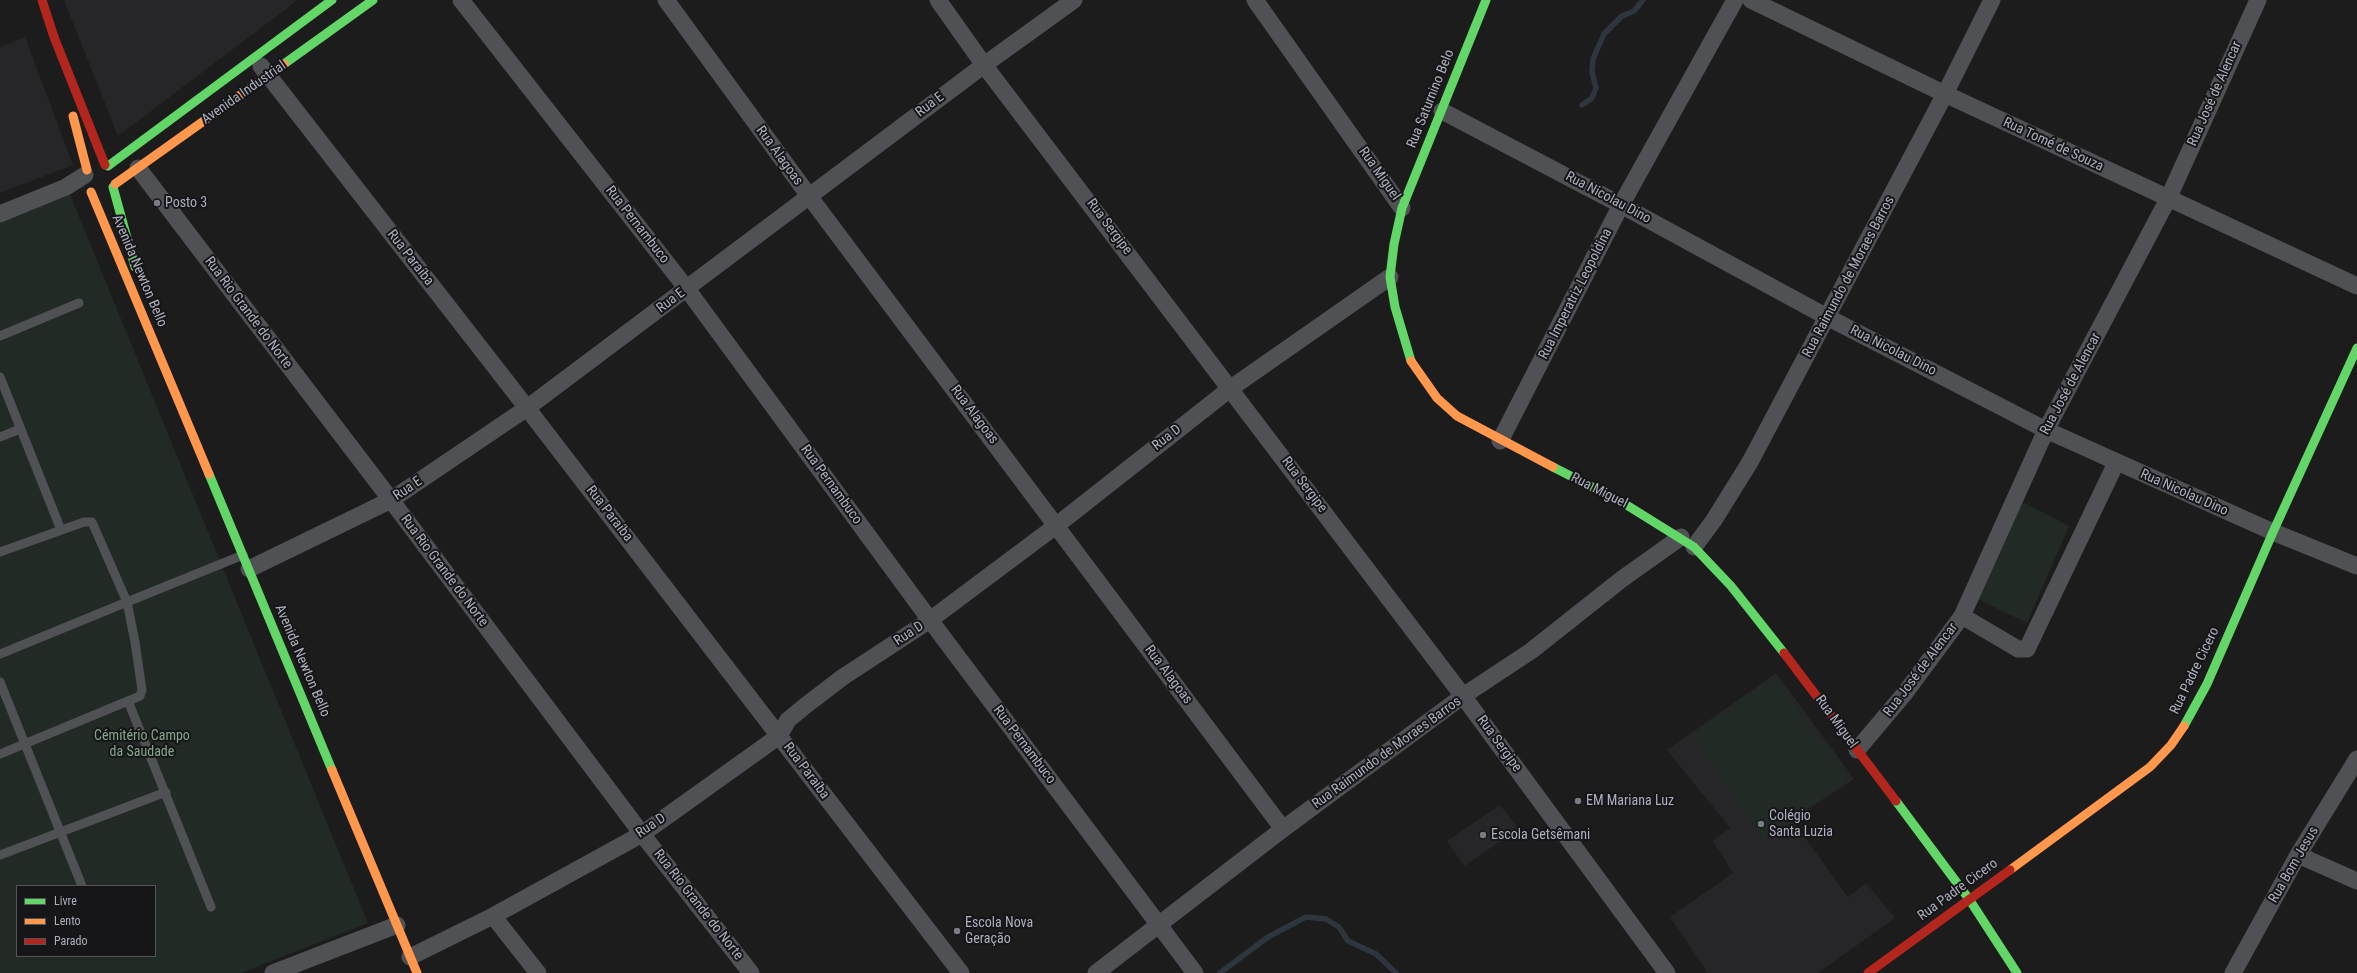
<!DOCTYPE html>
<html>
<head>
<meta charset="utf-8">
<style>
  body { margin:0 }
  #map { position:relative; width:2357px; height:973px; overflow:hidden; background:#1c1c1c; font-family:"Roboto Condensed",sans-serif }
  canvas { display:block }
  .legend { position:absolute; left:16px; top:885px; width:140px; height:72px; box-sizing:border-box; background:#161618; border:1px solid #52545a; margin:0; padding:5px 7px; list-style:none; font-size:12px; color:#adb0bd }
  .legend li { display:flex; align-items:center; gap:8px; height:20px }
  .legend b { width:20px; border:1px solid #52545a }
</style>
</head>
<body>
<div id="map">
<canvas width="2357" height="973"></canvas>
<ul class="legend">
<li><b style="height:5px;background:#63d668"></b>Livre</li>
<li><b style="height:5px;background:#ff974d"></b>Lento</li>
<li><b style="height:5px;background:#b3261e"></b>Parado</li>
</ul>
</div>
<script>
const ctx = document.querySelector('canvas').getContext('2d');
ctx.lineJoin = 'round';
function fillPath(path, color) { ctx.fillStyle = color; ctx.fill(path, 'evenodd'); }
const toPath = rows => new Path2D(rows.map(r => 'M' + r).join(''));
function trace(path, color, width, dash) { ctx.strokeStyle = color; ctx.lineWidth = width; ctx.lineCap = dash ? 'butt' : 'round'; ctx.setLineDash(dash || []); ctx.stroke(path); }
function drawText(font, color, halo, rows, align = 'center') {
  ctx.font = font + ' "Roboto Condensed",sans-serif'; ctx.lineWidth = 4; ctx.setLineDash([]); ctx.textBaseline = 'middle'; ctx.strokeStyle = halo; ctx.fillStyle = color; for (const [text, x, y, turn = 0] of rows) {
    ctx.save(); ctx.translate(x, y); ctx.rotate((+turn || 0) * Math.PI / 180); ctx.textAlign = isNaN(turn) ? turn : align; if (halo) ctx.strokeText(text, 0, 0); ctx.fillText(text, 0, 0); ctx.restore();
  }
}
const built = toPath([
  [64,0,298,0,118,136],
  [25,37,73,165,0,193,0,47],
  [1776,673,1854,779,1792,820,1848,897,1866,883,1895,918,1818,973,1708,973,1670,917,1733,873,1713,841,1730,828,1667,750],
  [1500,805,1519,829,1464,866,1447,841]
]);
const green = toPath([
  [69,192,368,923,241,973,0,973,0,221],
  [17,886,155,886,155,956,17,956],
  [2022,502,2069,526,2027,623,1974,597],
  [1775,676,1849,779,1764,839,1691,736]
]);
const stream = toPath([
  [1582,105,1592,98,1596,88,1592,72,1593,59,1604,34,1622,16,1634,11,1643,0],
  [1220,973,1268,937,1306,917,1326,919,1339,927,1348,941,1376,954,1396,973]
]);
const lane = toPath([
  [0,336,79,303],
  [0,377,61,530],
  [0,437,20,429],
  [0,552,84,522,92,522,127,602,0,654],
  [0,682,82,886],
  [128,701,211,907],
  [0,754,140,696,142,690,135,642,127,602,243,555],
  [0,855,166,792]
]);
const street = toPath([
  [461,0,687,289,930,620,1195,973],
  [666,0,809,196,1283,829],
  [938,0,984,65,1463,696,1667,973],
  [1255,0,1402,208],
  [1751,0,1945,94,2357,286],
  [261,66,527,408,961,973],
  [1442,111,1621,205,1827,317,2046,430,2273,532,2357,566],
  [138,168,391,500,642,834,751,973],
  [0,214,66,187,85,175],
  [1500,441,1621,205,1735,0],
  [1694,547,1714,520,1750,462,1945,94,1992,0],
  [249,569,391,500,527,408,984,65,1074,0],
  [1962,616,2018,649,2027,649,2116,463],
  [1857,750,1905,693,1962,616,2046,430,2168,199,2258,0],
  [2298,855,2357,881],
  [493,916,538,973],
  [410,957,493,916,642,834,779,736,788,720,805,706,843,677,930,620,1057,525,1231,388,1390,277],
  [273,973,397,925],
  [1096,973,1283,829,1463,696,1531,651,1622,579,1681,537],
  [2233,973,2298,855,2357,759]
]);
const fast = toPath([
  [284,64,373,0],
  [108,166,332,0],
  [113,187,135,267],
  [1411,361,1395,307,1390,277,1394,244,1402,208,1486,0],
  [1553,467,1625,504,1694,547,1731,586,1784,653],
  [209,474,332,770],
  [2184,726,2207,684,2273,532,2357,348],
  [1896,801,1969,899,2017,973]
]);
const slow = toPath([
  [73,116,87,170],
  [115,184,284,64],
  [91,192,209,474],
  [1411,361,1437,398,1457,416,1553,467],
  [332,770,417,973],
  [2010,870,2150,767,2171,745,2184,726]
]);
const jam = toPath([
  [42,0,54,37,105,165],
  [1784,653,1896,801],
  [1868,973,2010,870]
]);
const markers = [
  [157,203,4,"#7a7c85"],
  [1578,801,4,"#7a7c85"],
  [1761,824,4,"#7a7c85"],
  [1483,835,4,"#7a7c85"],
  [957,931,4,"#7a7c85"]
];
const streetNames = [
  ["Avenida Industrial",244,93,-35],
  ["Rua José de Alencar",2215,94,-66],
  ["Rua Saturnino Belo",1431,99,-68],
  ["Rua E",930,105,-37],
  ["Rua Tomé de Souza",2053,145,25],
  ["Rua Alagoas",779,156,54],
  ["Rua Miguel",1379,174,55],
  ["Rua Nicolau Dino",1608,198,28],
  ["Rua Pernambuco",637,225,52],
  ["Rua Sergipe",1109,227,53],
  ["Rua Paraíba",410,258,52],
  ["Avenida Newton Bello",139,271,67],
  ["Rua Raimundo de Moraes Barros",1849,277,-62],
  ["Rua Imperatriz Leopoldina",1576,294,-63],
  ["Rua E",671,301,-37],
  ["Rua Rio Grande do Norte",248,313,53],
  ["Rua Nicolau Dino",1893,351,27],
  ["Rua José de Alencar",2071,384,-62],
  ["Rua Alagoas",974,415,53],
  ["Rua D",1167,438,-38],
  ["Rua Pernambuco",831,485,54],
  ["Rua Sergipe",1304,485,53],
  ["Rua E",408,489,-34],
  ["Rua Miguel",1599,491,27],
  ["Rua Nicolau Dino",2184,493,24],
  ["Rua Paraíba",609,514,52],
  ["Rua Rio Grande do Norte",444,571,53],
  ["Rua D",909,634,-33],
  ["Avenida Newton Bello",302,661,67],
  ["Rua José de Alencar",1921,670,-53],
  ["Rua Padre Cicero",2195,671,-64],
  ["Rua Alagoas",1168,675,53],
  ["Rua Miguel",1836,722,54],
  ["Rua Sergipe",1499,744,54],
  ["Rua Pernambuco",1024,745,53],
  ["Rua Raimundo de Moraes Barros",1387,753,-36],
  ["Rua Paraíba",806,771,53],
  ["Rua D",651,826,-34],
  ["Rua Bom Jesus",2294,865,-60],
  ["Rua Padre Cicero",1958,890,-36],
  ["Rua Rio Grande do Norte",698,905,52]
];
const poiNames = [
  ["Posto 3",165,203],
  ["EM Mariana Luz",1586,801],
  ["Colégio",1769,816],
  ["Santa Luzia",1769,832],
  ["Escola Getsêmani",1491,835],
  ["Escola Nova",965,923],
  ["Geração",965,939]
];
const parkNames = [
  ["Cémitério Campo",142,736],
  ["da Saudade",142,752]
];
fillPath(built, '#262628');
fillPath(green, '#212a24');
trace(stream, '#2e353f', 5.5);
trace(lane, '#505155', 9);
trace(street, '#505155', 17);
trace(fast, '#63d668', 9);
trace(slow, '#ff974d', 9);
trace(jam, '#b3261e', 9);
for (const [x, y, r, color] of markers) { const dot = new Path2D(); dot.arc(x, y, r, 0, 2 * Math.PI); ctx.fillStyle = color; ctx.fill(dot); trace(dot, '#161618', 1.5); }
drawText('14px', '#adb0bd', '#161618', streetNames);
drawText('14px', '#adb0bd', '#161618', poiNames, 'left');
drawText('14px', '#84a88b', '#161618', parkNames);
</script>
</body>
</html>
